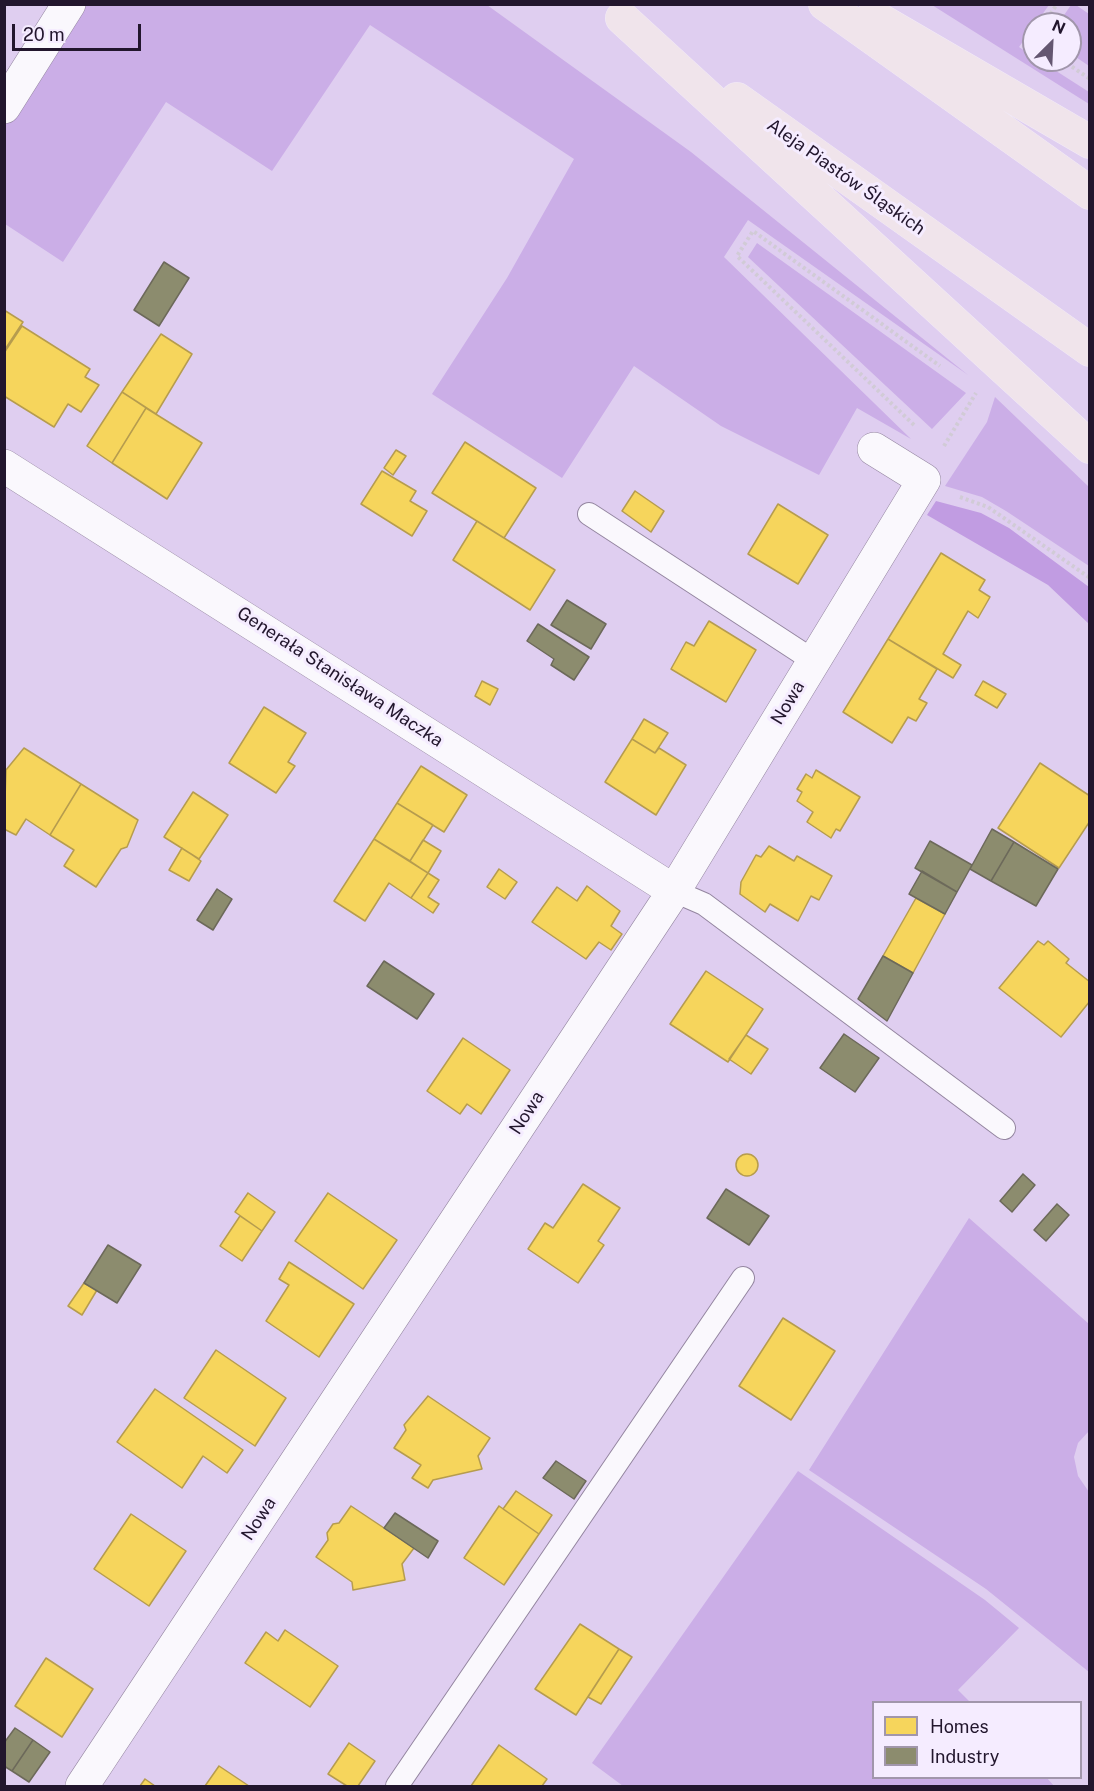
<!DOCTYPE html>
<html>
<head>
<meta charset="utf-8">
<style>
  body { margin:0 }
  #map { position:relative; width:1094px; height:1791px; overflow:hidden; background:#dfcef0; font-family:"Public Sans",sans-serif }
  canvas { display:block }
  .frame { position:absolute; inset:0; border:6px solid #22162d; pointer-events:none }
  .legend { position:absolute; left:872px; top:1701px; width:210px; height:78px; box-sizing:border-box; background:#f5ecff; border:2px solid #a196ab; margin:0; padding:8px 10px; list-style:none; font-size:18px; color:#22162d }
  .legend li { display:flex; align-items:center; gap:12px; height:30px }
  .legend b { width:30px; border:2px solid #a196ab }
  .north { position:absolute; left:1022px; top:12px; width:60px; height:60px; box-sizing:border-box; background:#f5ecff; border:2px solid #a196ab; border-radius:50%; rotate:24deg; font-size:16px; font-weight:700; line-height:24px; text-align:center; color:#22162d }
  .north::after { content:''; display:block; margin:auto; width:21px; height:27px; background:#645671; clip-path:polygon(50% 0,100% 100%,50% 72%,0 100%) }
  .scale { position:absolute; left:12px; top:24px; width:129px; height:27px; box-sizing:border-box; border:3px solid #22162d; border-top:0; padding-left:8px; font-size:18px; line-height:21px; white-space:nowrap; color:#22162d; -webkit-text-stroke:4px #f5ecff; paint-order:stroke }
</style>
</head>
<body>
<div id="map">
<canvas width="1094" height="1791"></canvas>
<div class="frame"></div>
<ul class="legend">
<li><b style="height:16px;background:#f6d55c"></b>Homes</li>
<li><b style="height:16px;background:#8c8c6e"></b>Industry</li>
</ul>
<div class="north">N</div>
<div class="scale">20 m</div>
</div>
<script>
const ctx = document.querySelector('canvas').getContext('2d');
ctx.lineJoin = 'round';
function fillPath(path, color) { ctx.fillStyle = color; ctx.fill(path, 'evenodd'); }
const toPath = rows => new Path2D(rows.map(r => 'M' + r).join(''));
function trace(path, color, width, dash) { ctx.strokeStyle = color; ctx.lineWidth = width; ctx.lineCap = dash ? 'butt' : 'round'; ctx.setLineDash(dash || []); ctx.stroke(path); }
function drawText(font, color, halo, rows, align = 'center') {
  ctx.font = font + ' "Public Sans",sans-serif'; ctx.lineWidth = 6; ctx.setLineDash([]); ctx.textBaseline = 'middle'; ctx.strokeStyle = halo; ctx.fillStyle = color; for (const [text, x, y, turn = 0] of rows) {
    ctx.save(); ctx.translate(x, y); ctx.rotate((+turn || 0) * Math.PI / 180); ctx.textAlign = isNaN(turn) ? turn : align; if (halo) ctx.strokeText(text, 0, 0); ctx.fillText(text, 0, 0); ctx.restore();
  }
}
const green = toPath([
  [81,5,487,5,691,152,968,375,748,220,724,257,911,439,857,408,819,475,721,426,634,366,562,478,432,394,507,278,574,159,370,25,272,171,166,102,63,262,5,224,4,127],
  [932,5,1049,5,1019,47,1034,57,1034,60,1039,60,1089,92,1089,104],
  [1071,5,1076,5,1089,14,1089,66,1070,53,1070,24,1058,24],
  [757,243,966,393,932,429,748,257],
  [995,397,1089,487,1089,566,1006,511,982,497,945,486,987,422],
  [969,1218,1089,1324,1089,1431,1078,1443,1074,1457,1078,1476,1089,1492,1089,1672,986,1589,809,1470],
  [798,1471,985,1600,1019,1628,958,1690,970,1702,874,1702,874,1778,1047,1778,1054,1786,623,1786,592,1763]
]);
const forest = toPath([
  [936,501,981,513,1009,528,1089,587,1089,624,1048,585,927,515]
]);
const homes = toPath([
  [4,310,23,322,4,351,4,310],
  [22,326,90,369,85,377,99,385,81,412,68,404,54,427,4,396,4,353,22,326],
  [161,334,192,354,156,414,122,392,161,334],
  [122,392,146,408,112,463,87,446,122,392],
  [146,408,202,443,167,499,112,463,146,408],
  [465,442,536,488,504,538,432,493,465,442],
  [396,450,406,456,393,475,384,468,396,450],
  [382,471,416,491,410,501,427,511,412,536,361,504,382,471],
  [635,491,664,511,651,532,622,511,635,491],
  [778,504,828,535,798,584,748,554,778,504],
  [477,521,555,570,530,610,453,560,477,521],
  [941,553,985,580,979,590,990,597,978,618,968,611,943,654,961,665,953,678,888,639,941,553],
  [709,621,756,650,726,702,671,669,686,642,694,646,709,621],
  [888,639,937,669,919,699,927,703,916,721,908,717,892,743,843,712,888,639],
  [482,681,498,689,490,705,475,696,482,681],
  [983,681,1006,694,997,708,975,695,983,681],
  [264,707,306,733,288,762,295,766,276,793,229,763,264,707],
  [644,719,668,733,655,753,632,739,644,719],
  [632,739,655,753,659,748,686,765,656,815,605,782,632,739],
  [24,748,81,784,50,835,26,819,16,835,4,829,6,770,24,748],
  [1040,763,1090,796,1090,821,1059,868,998,828,1040,763],
  [421,766,467,795,444,832,397,803,421,766],
  [816,770,860,797,840,831,836,829,831,838,807,822,813,812,797,801,802,792,797,789,806,774,812,778,816,770],
  [81,784,138,820,127,847,121,849,96,887,64,866,74,850,50,835,81,784],
  [193,792,228,815,199,859,164,837,193,792],
  [397,803,433,825,410,861,374,839,397,803],
  [374,839,428,873,411,898,389,883,365,921,334,901,374,839],
  [423,840,441,851,428,873,410,861,423,840],
  [769,846,794,861,797,856,832,876,819,900,811,896,798,921,770,904,765,912,740,894,741,882,756,855,761,857,769,846],
  [182,848,201,861,189,881,169,870,182,848],
  [499,869,517,882,505,899,487,887,499,869],
  [428,873,439,880,428,897,439,904,433,913,411,898,428,873],
  [587,886,620,911,611,926,622,934,611,950,599,942,586,959,532,922,557,887,577,901,587,886],
  [916,898,945,914,913,973,883,956,916,898],
  [1038,941,1044,945,1048,941,1069,959,1066,963,1090,982,1090,1001,1061,1037,999,988,1038,941],
  [706,971,763,1009,728,1062,670,1024,706,971],
  [746,1035,768,1049,751,1074,729,1059,746,1035],
  [463,1038,510,1070,481,1114,467,1104,460,1114,427,1091,463,1038],
  '736 1165a11 11 0 1 1 22 0a11 11 0 1 1-22 0Z',
  [583,1184,620,1208,598,1241,604,1245,578,1283,528,1249,545,1223,553,1228,583,1184],
  [248,1193,275,1212,262,1231,235,1212,248,1193],
  [328,1193,397,1240,363,1289,295,1241,328,1193],
  [240,1216,262,1231,242,1261,220,1246,240,1216],
  [289,1262,354,1304,319,1357,266,1321,289,1285,279,1279,289,1262],
  [84,1283,97,1290,82,1315,68,1306,84,1283],
  [783,1318,835,1351,791,1420,739,1386,783,1318],
  [216,1350,286,1398,255,1446,184,1398,216,1350],
  [155,1389,243,1450,227,1473,203,1456,182,1488,117,1442,155,1389],
  [428,1396,490,1438,478,1456,482,1469,433,1480,428,1488,412,1478,421,1465,394,1448,406,1430,404,1425,428,1396],
  [516,1491,552,1515,539,1534,503,1509,516,1491],
  [351,1506,414,1548,402,1564,405,1580,353,1590,352,1582,316,1557,328,1540,327,1533,333,1524,339,1523,351,1506],
  [499,1506,539,1534,504,1585,464,1558,499,1506],
  [131,1514,186,1551,149,1606,94,1569,131,1514],
  [580,1624,619,1649,576,1715,535,1689,580,1624],
  [285,1630,338,1666,310,1707,245,1663,266,1632,278,1641,285,1630],
  [619,1649,632,1657,601,1704,588,1697,619,1649],
  [46,1658,93,1689,62,1737,15,1706,46,1658],
  [349,1743,375,1761,358,1786,347,1786,328,1774,349,1743],
  [499,1745,547,1779,542,1786,471,1786,499,1745],
  [219,1766,249,1786,205,1786,219,1766],
  [145,1779,155,1786,140,1786,145,1779]
]);
const industry = toPath([
  [164,262,189,278,159,326,134,310,164,262],
  [567,600,606,624,591,649,551,625,567,600],
  [538,624,589,657,574,680,551,665,554,659,527,641,538,624],
  [992,829,1014,842,991,881,970,869,992,829],
  [930,841,972,865,957,892,915,868,930,841],
  [1014,842,1058,869,1036,906,991,881,1014,842],
  [922,871,957,892,945,914,909,894,922,871],
  [217,889,232,899,213,930,197,920,217,889],
  [883,956,913,973,887,1021,858,999,883,956],
  [384,961,434,994,417,1019,367,986,384,961],
  [844,1034,879,1058,855,1092,820,1068,844,1034],
  [1023,1174,1035,1185,1012,1212,1000,1201,1023,1174],
  [726,1189,769,1216,749,1245,707,1218,726,1189],
  [1057,1204,1069,1215,1046,1241,1034,1230,1057,1204],
  [108,1245,141,1265,117,1303,84,1283,108,1245],
  [556,1461,586,1481,574,1499,543,1478,556,1461],
  [395,1513,438,1541,428,1558,384,1528,395,1513],
  [15,1728,33,1740,12,1771,4,1766,4,1743,15,1728],
  [33,1740,50,1752,29,1782,12,1771,33,1740]
]);
const path = toPath([
  [1044,24,1057,4],
  [1034,38,1034,41],
  [1062,60,1090,79],
  [914,425,737,256,753,231,940,366],
  [944,446,976,393],
  [960,497,988,507,1090,578]
]);
const lane = toPath([
  [589,514,814,661],
  [674,891,704,904,1004,1128],
  [397,1786,743,1278]
]);
const street = toPath([
  [4,107,69,4],
  [4,466,674,891],
  [82,1786,674,891,924,480,874,449]
]);
const highway = toPath([
  [825,4,1090,193],
  [873,16,1090,142],
  [622,18,1090,447],
  [737,99,1090,350]
]);
const streetNames = [
  ["Aleja Piastów Śląskich",846,177,35],
  ["Generała Stanisława Maczka",340,677,33],
  ["Nowa",788,703,-59],
  ["Nowa",527,1113,-57],
  ["Nowa",259,1519,-57]
];
fillPath(green, '#cbaee7');
fillPath(forest, '#c19ce2');
fillPath(homes, '#f6d55c');
trace(homes, '#b69c4e', 1.5);
fillPath(industry, '#8c8c6e');
trace(industry, '#6c695a', 1.5);
trace(lane, '#9486a0', 24);
trace(street, '#9486a0', 34);
trace(highway, '#f1e9f8', 34);
trace(path, '#d1cbd6', 4, [3, 3]);
trace(lane, '#faf8fd', 22);
trace(street, '#faf8fd', 33);
trace(highway, '#f0e4eb', 33);
drawText('18px', '#22162d', '#f5ecff', streetNames);
</script>
</body>
</html>
